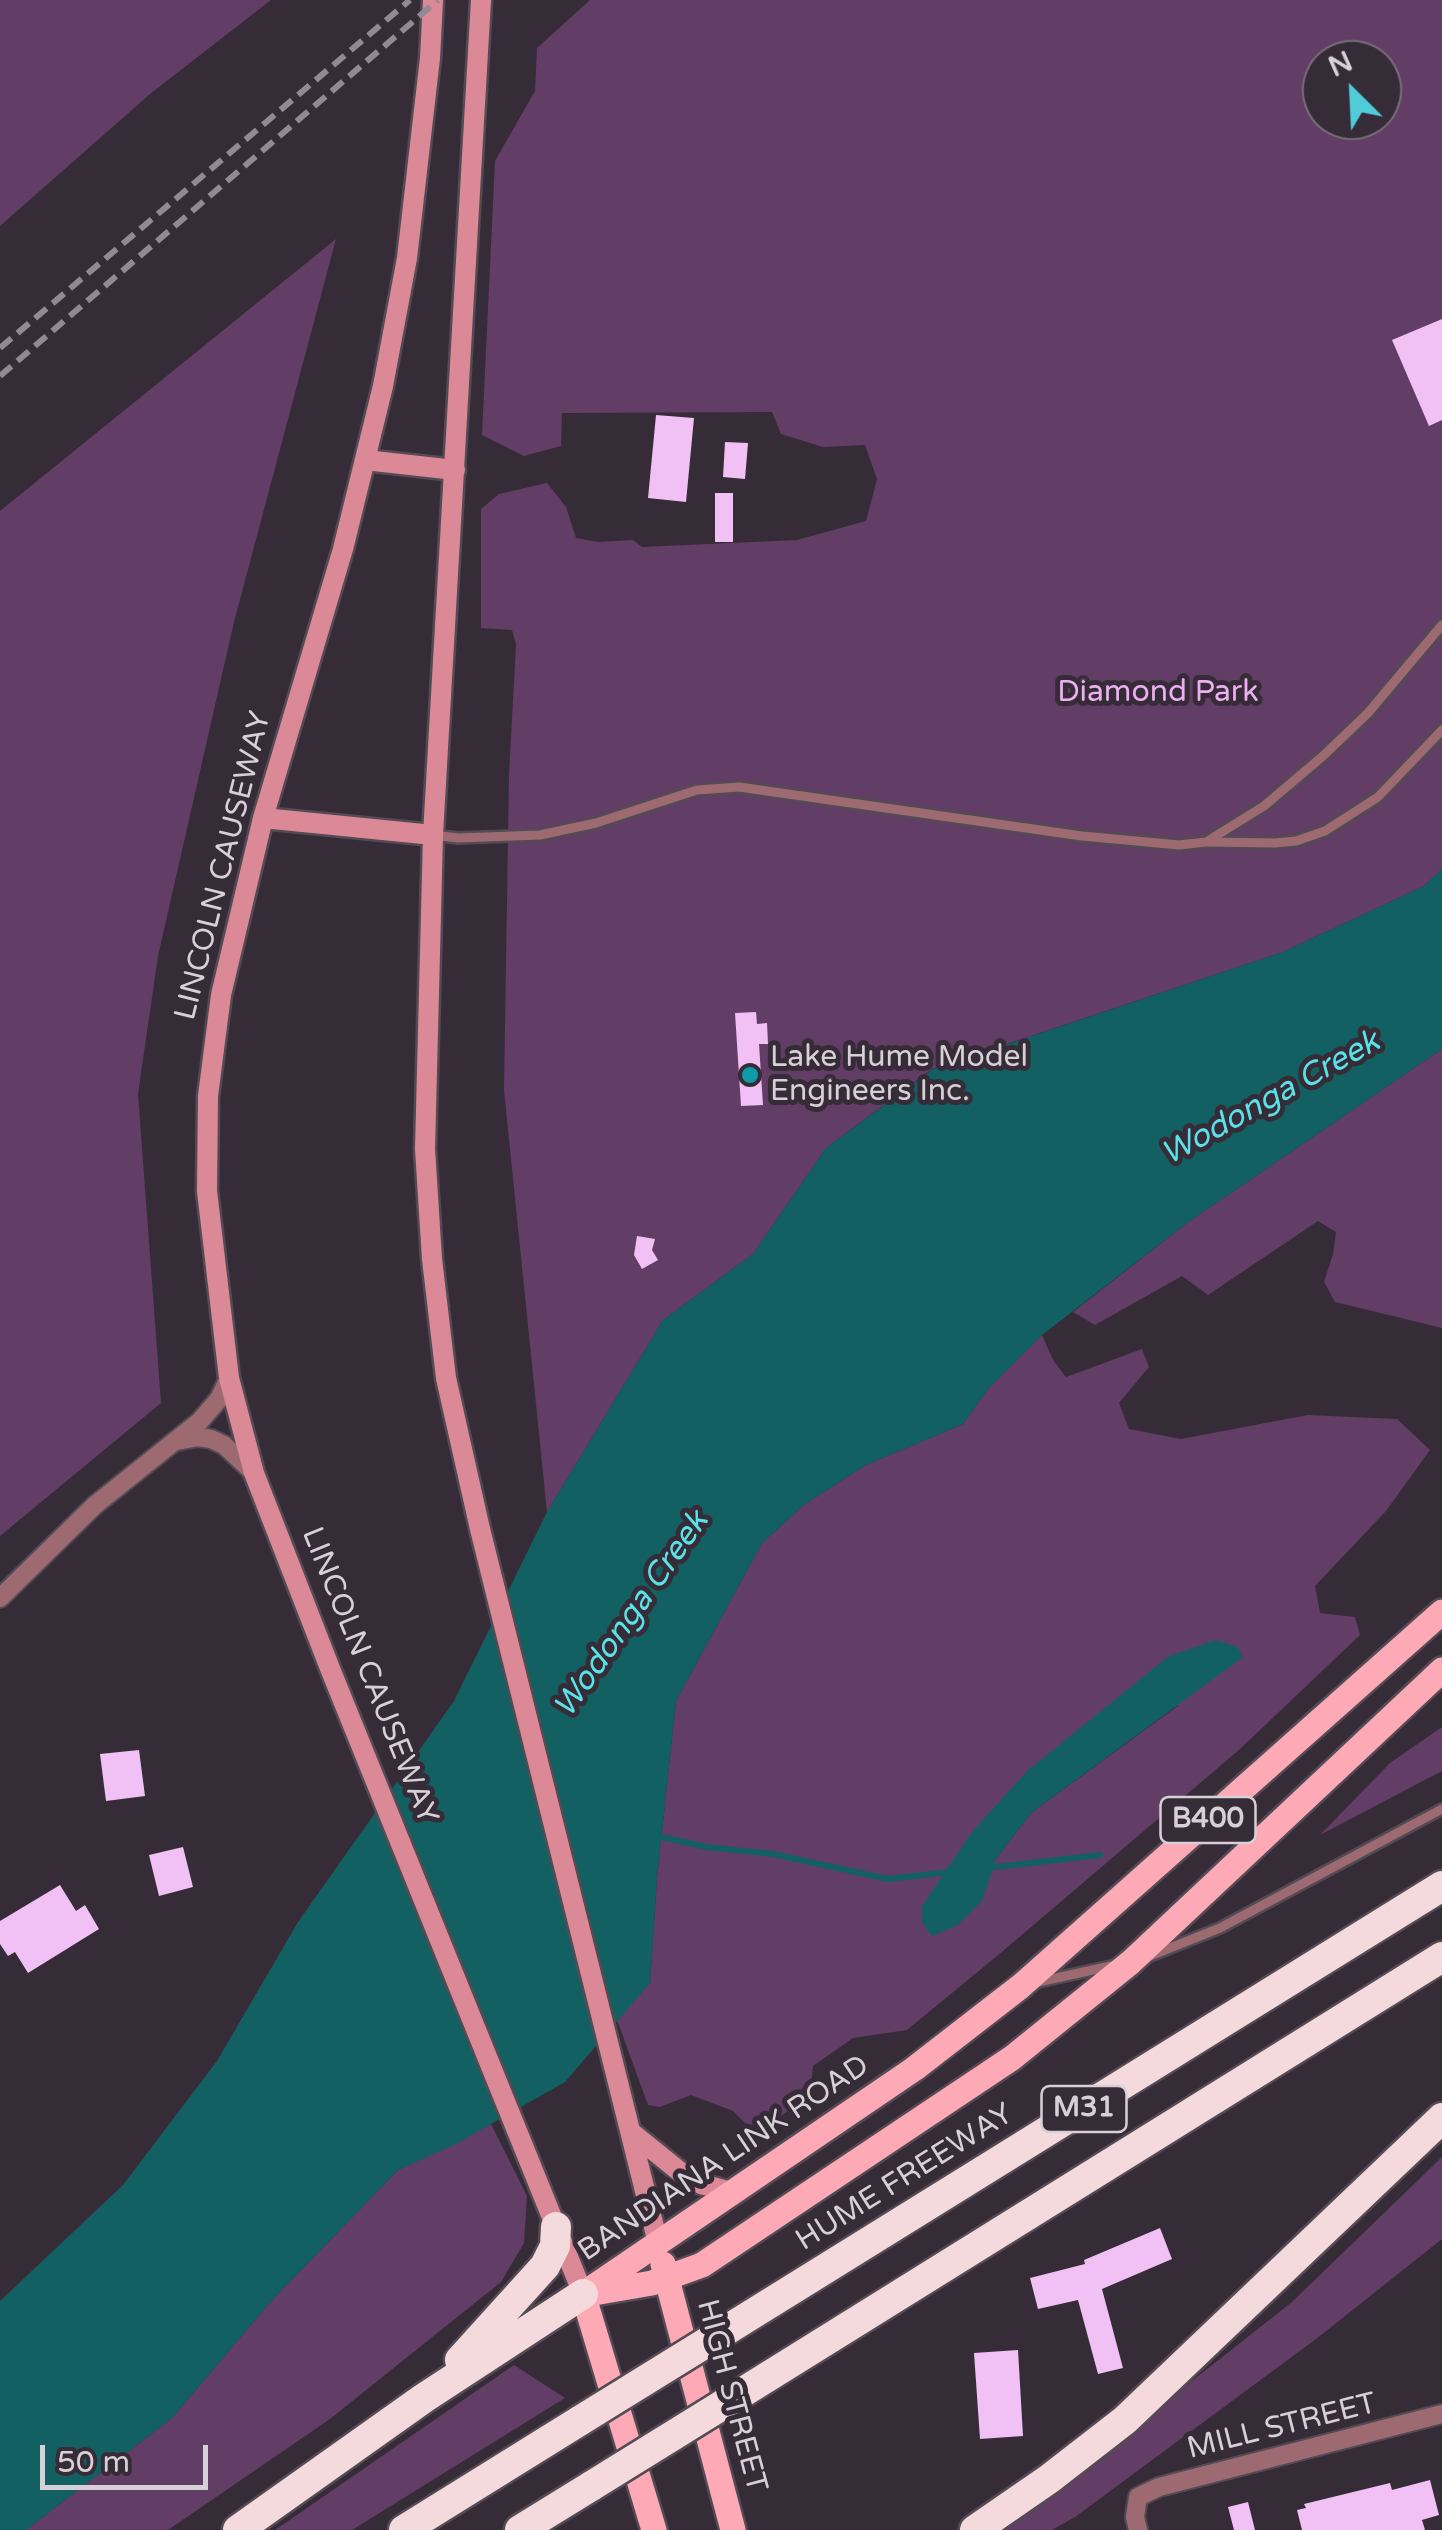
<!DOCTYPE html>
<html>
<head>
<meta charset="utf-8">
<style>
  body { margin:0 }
  #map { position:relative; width:1442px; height:2530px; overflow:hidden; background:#362c37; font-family:"Varela Round",sans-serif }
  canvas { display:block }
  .north { position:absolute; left:1302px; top:40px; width:100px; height:100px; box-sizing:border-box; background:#362c37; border:2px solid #766e77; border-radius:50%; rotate:336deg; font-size:28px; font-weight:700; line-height:40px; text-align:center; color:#d7d0d7 }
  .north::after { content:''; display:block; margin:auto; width:35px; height:45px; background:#52cbd9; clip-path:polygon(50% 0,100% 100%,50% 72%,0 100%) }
  .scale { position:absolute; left:40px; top:2445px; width:168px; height:45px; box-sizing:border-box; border:5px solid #d7d0d7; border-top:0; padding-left:12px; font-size:30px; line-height:35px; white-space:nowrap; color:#d7d0d7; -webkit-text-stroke:8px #362c37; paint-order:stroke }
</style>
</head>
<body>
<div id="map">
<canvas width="1442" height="2530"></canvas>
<div class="north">N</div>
<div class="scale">50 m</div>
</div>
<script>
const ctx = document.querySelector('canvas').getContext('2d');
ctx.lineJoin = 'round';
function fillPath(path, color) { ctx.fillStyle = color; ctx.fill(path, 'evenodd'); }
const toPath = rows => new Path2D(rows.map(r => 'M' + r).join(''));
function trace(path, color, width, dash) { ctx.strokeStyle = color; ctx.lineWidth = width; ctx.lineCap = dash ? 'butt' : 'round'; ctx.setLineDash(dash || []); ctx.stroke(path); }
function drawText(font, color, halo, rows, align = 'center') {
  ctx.font = font + ' "Varela Round",sans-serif'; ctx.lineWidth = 10; ctx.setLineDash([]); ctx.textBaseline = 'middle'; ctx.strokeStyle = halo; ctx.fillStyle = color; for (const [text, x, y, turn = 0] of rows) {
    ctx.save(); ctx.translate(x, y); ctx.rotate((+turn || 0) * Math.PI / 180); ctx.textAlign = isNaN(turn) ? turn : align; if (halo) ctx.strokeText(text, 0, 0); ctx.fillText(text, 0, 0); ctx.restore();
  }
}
const green = toPath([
  [0,0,271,0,150,94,0,226],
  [590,0,1442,0,1442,869,1424,886,1283,952,932,1069,826,1148,753,1254,663,1320,547,1512,504,1090,509,775,516,644,512,630,481,628,481,509,499,494,547,483,566,507,576,538,598,542,633,540,642,547,797,540,866,521,877,479,865,445,823,447,781,434,772,412,562,413,561,446,524,456,482,435,495,161,535,91,537,48],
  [1322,60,1382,60,1382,120,1322,120],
  [336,239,234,622,158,956,138,1094,161,1403,0,1536,0,511],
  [1442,1049,1442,1328,1335,1302,1324,1282,1333,1254,1336,1232,1318,1221,1208,1295,1182,1276,1095,1325,1073,1312,1187,1223],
  [1042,1335,1053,1360,1066,1377,1142,1349,1149,1367,1119,1403,1129,1429,1181,1439,1308,1415,1397,1419,1430,1450,1386,1511,1315,1586,1320,1613,1355,1617,1360,1635,1240,1749,1003,1951,907,2030,853,2038,813,2066,810,2095,756,2134,733,2111,691,2095,660,2107,648,2105,617,2020,650,1983,657,1878,676,1701,762,1543,805,1504,866,1465,963,1424,988,1389],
  [1179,1705,1031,1813,996,1859,1027,1771],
  [1442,1727,1442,1771,1320,1835,1390,1763],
  [491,2124,527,2196,524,2243,501,2282,330,2419,168,2530,26,2530,172,2418,272,2300,398,2170],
  [1442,2157,1442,2239,1316,2339,1075,2517,1052,2530,1003,2530,1292,2302],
  [514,2365,565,2398,352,2530,275,2530]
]);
const water = toPath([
  [1442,869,1442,1049,1187,1223,1042,1335,988,1389,963,1424,866,1465,805,1504,762,1543,676,1701,657,1878,650,1983,565,2082,456,2144,398,2170,272,2300,172,2418,26,2530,0,2530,0,2301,123,2185,217,2061,298,1922,454,1701,547,1512,663,1320,753,1254,826,1148,933,1069,1283,952,1424,886],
  [1216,1640,1237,1647,1243,1657,1031,1813,996,1859,982,1901,958,1925,932,1936,922,1923,922,1906,972,1832,1027,1771,1169,1656]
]);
const stream = toPath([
  [657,1836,706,1847,773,1854,888,1879,949,1872],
  [987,1868,1100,1855]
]);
const building = toPath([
  [1442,319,1442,420,1429,426,1392,340],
  [656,415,694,418,686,502,648,498],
  [725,442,748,443,745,479,723,477],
  [715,493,733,493,733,542,715,542],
  [756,1012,757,1024,767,1023,768,1044,759,1044,763,1105,741,1106,735,1013],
  [637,1236,655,1239,652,1250,658,1260,642,1269,634,1255],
  [139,1750,145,1796,106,1801,100,1754],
  [183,1847,193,1887,159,1896,149,1855],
  [60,1885,76,1911,85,1905,99,1929,28,1973,15,1952,8,1956,0,1944,0,1921],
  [1160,2228,1172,2259,1102,2289,1123,2368,1098,2374,1078,2300,1038,2309,1030,2278,1085,2264,1084,2260],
  [1018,2350,1023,2436,980,2439,974,2353],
  [1430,2480,1439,2515,1422,2520,1425,2530,1302,2530,1297,2510,1306,2508,1304,2504,1390,2483,1392,2490],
  [1248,2502,1255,2530,1234,2530,1228,2507]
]);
const lane = toPath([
  [433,835,458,838,540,835,596,823,697,790,739,787,1082,836,1179,845,1206,842,1264,806,1323,756,1368,713,1442,625],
  [1208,842,1275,843,1296,841,1325,831,1378,797,1442,730],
  [1150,1956,1220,1928,1442,1809],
  [1038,1982,1111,1966]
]);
const street = toPath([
  [177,1441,198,1437,211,1439,224,1445,254,1473],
  [0,1598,95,1505,200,1421,219,1399,229,1378],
  [1138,2530,1135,2517,1138,2497,1159,2487,1442,2414]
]);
const secondary = toPath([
  [433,0,430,58,407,258,383,386,343,549,263,818,221,995,208,1096,207,1191,229,1378,254,1473,331,1671,583,2294],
  [481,0,433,835,425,1149,432,1259,446,1378,480,1529,658,2243],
  [365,460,455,470],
  [263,818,433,835],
  [632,2133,684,2175,701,2184,731,2192]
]);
const primary = toPath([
  [663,2264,733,2530],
  [594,2293,652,2283,702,2265,1012,2058,1131,1962,1442,1670],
  [583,2294,914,2069,1021,1986,1442,1612],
  [583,2294,654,2530]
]);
const highway = toPath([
  [725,2331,1442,1886],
  [460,2360,545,2266,555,2246,556,2227],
  [740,2394,1442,1957],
  [238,2530,424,2398,583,2294],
  [404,2530,581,2420],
  [520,2530,593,2485],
  [975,2530,1049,2479,1125,2420,1442,2118]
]);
const rail = toPath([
  [0,348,410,0],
  [0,376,438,0]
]);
const highwayBridge = toPath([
  [581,2420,725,2331],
  [593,2485,740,2394]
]);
const markers = [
  [750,1075,10,"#0f9aa8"]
];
const shields = [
  [1208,1820,95],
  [1084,2109,85]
];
const shieldNames = [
  ["B400",1208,1820],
  ["M31",1084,2109]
];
const parkNames = [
  ["Diamond Park",1158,693]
];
const streetNames = [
  ["LINCOLN CAUSEWAY",224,866,-76],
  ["LINCOLN CAUSEWAY",369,1676,68],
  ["BANDIANA LINK ROAD",724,2159,-34],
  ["HUME FREEWAY",905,2178,-32],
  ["HIGH STREET",731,2396,75],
  ["MILL STREET",1282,2427,-14]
];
const poiNames = [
  ["Lake Hume Model",770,1058],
  ["Engineers Inc.",770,1092]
];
const waterNames = [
  ["Wodonga Creek",1271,1099,-29],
  ["Wodonga Creek",632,1615,-55]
];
fillPath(green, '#623e66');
fillPath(water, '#136063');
trace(stream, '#136063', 6);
fillPath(building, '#f1c1f5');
trace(lane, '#534a54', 14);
trace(street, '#534a54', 22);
trace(secondary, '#534a54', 25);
trace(primary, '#534a54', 30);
trace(highway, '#534a54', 35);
trace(lane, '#9d6a71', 9);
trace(street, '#9d6a71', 18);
trace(secondary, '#db8996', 20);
trace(primary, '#fda9b6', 25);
trace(highway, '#f4dadd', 30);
trace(rail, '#928a93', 6, [15, 8]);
trace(highwayBridge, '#534a54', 35, []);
trace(highwayBridge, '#f4dadd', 30);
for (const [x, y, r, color] of markers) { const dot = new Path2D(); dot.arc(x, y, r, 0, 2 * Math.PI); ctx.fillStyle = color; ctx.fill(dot); trace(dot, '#362c37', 4); }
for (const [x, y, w] of shields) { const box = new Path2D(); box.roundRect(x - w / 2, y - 23, w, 46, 8); ctx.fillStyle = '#362c37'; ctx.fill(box); trace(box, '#d7d0d7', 2.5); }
drawText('bold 28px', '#d7d0d7', null, shieldNames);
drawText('30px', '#eeaef4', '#362c37', parkNames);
drawText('30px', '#d7d0d7', '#362c37', streetNames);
drawText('30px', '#d7d0d7', '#362c37', poiNames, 'left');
drawText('italic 32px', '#59e3e8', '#362c37', waterNames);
</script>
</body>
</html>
